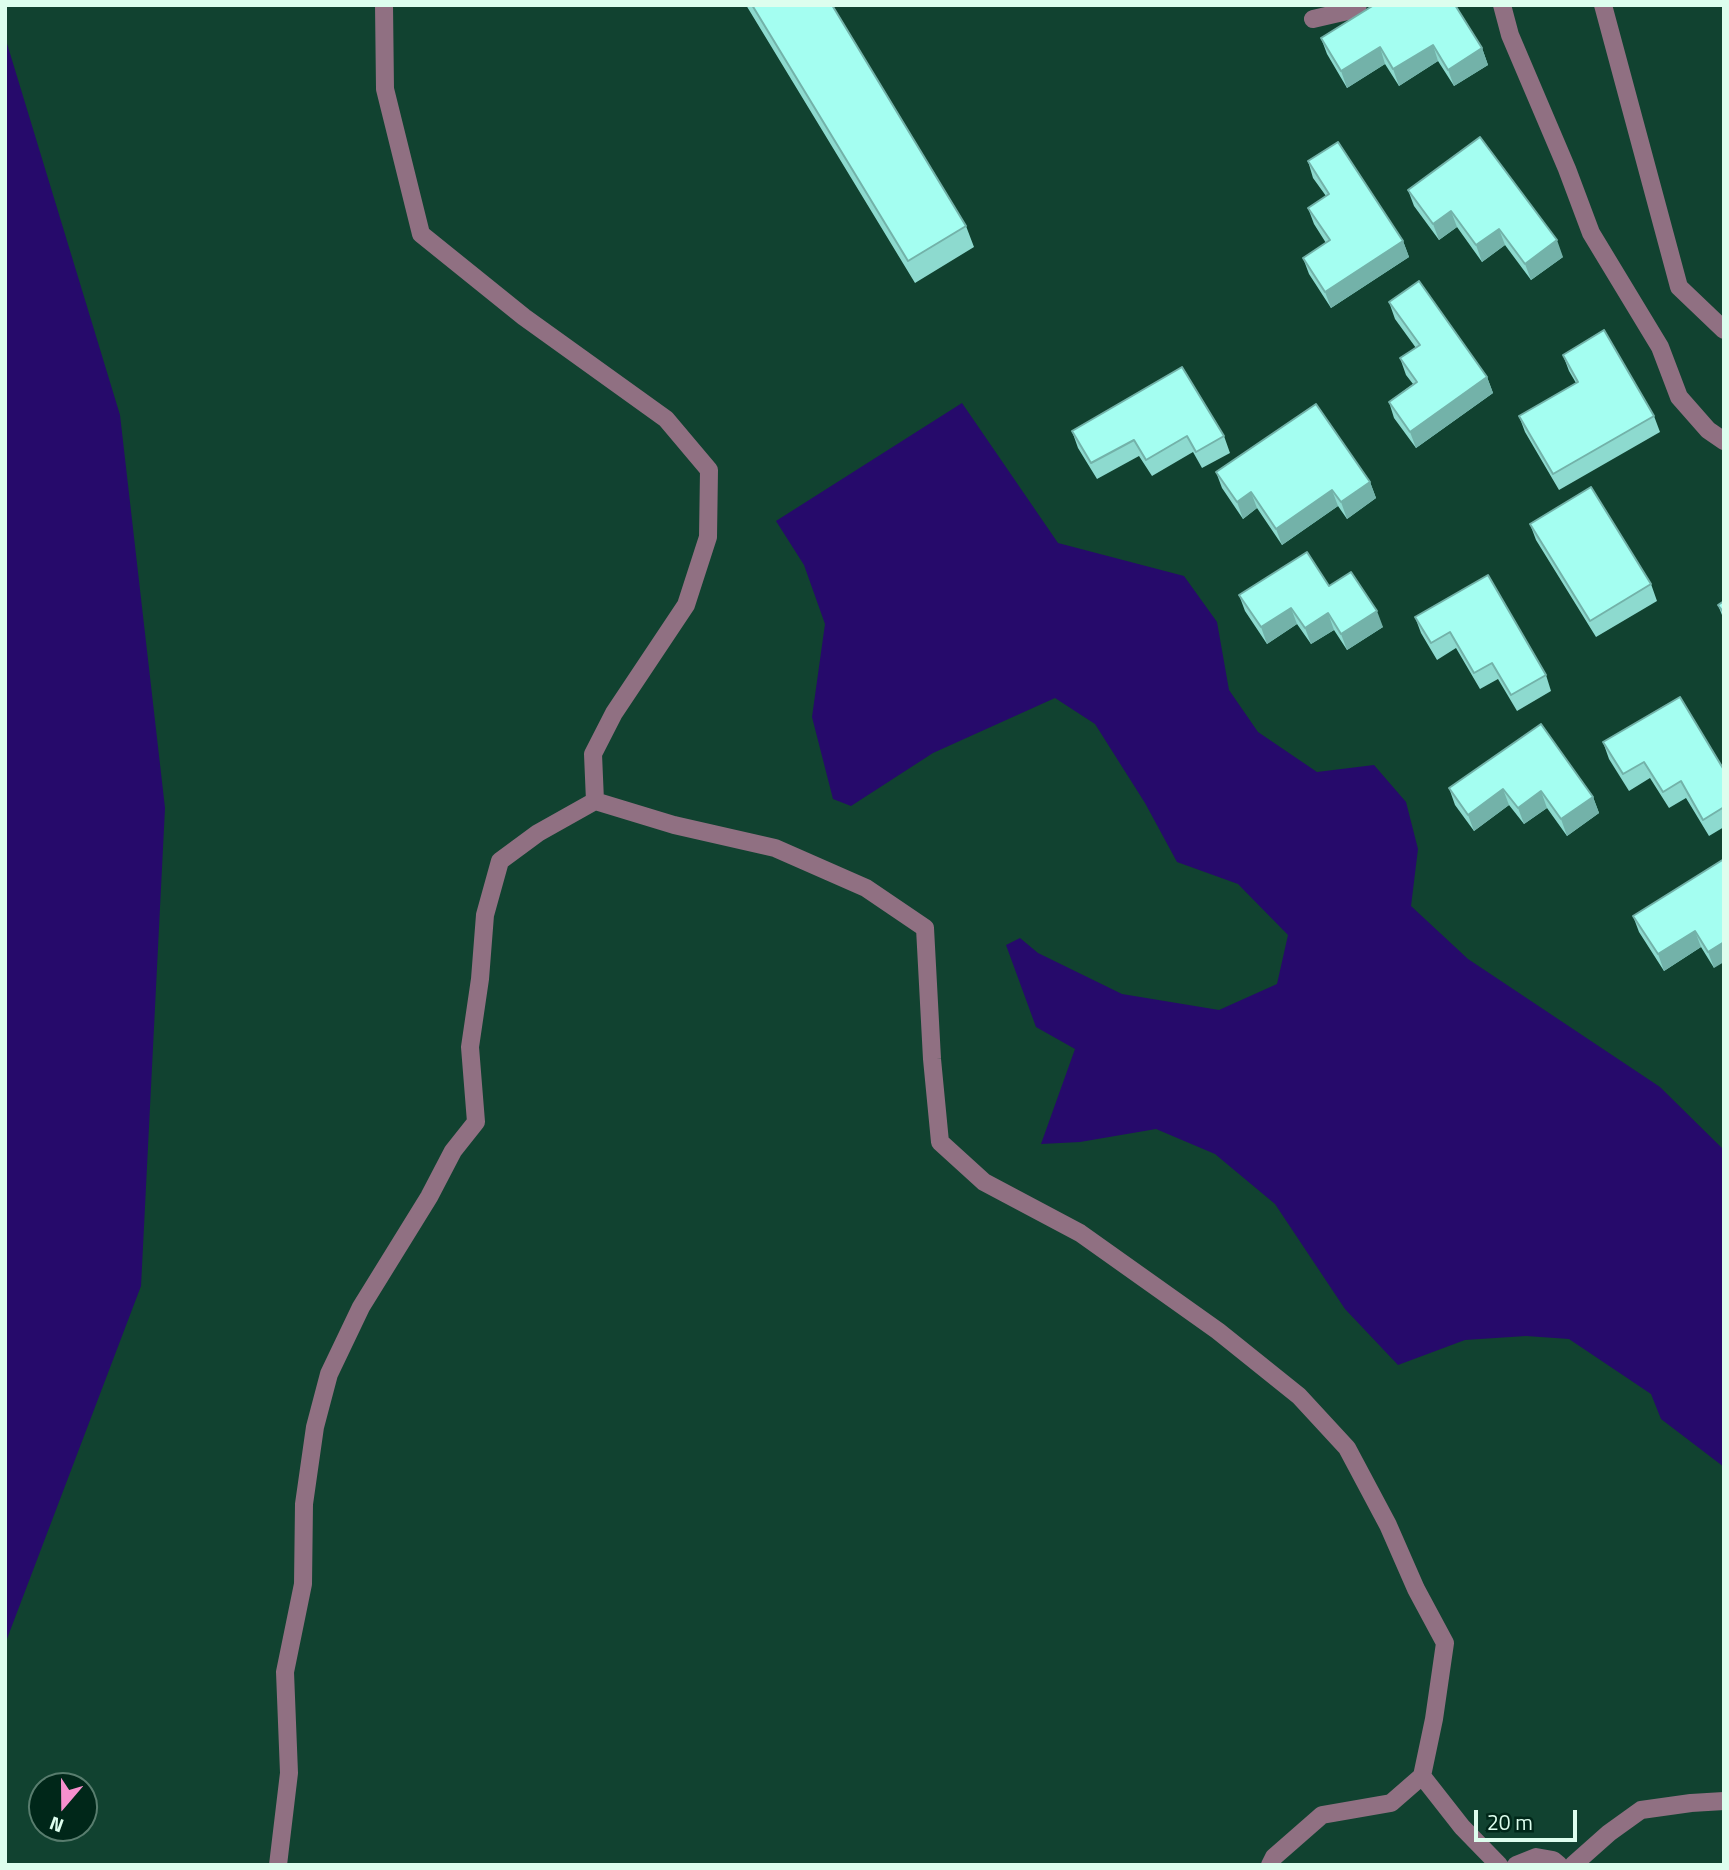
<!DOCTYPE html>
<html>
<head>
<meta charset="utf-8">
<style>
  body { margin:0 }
  #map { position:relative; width:1729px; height:1870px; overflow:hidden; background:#114230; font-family:"Titillium Web",sans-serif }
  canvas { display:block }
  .frame { position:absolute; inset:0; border:7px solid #ddfeee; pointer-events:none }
  .north { position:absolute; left:28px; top:1772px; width:70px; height:70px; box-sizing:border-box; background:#002719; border:2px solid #587d6e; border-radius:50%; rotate:200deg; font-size:19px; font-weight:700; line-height:28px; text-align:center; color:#ddfeee }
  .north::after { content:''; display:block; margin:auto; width:24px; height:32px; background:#f790ce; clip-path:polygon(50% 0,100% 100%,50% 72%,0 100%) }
  .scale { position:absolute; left:1474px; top:1810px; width:103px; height:32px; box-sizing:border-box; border:4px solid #ddfeee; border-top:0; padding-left:9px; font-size:21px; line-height:24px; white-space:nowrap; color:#ddfeee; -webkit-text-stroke:5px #002719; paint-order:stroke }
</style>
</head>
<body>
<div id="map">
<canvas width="1729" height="1870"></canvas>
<div class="frame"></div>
<div class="north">N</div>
<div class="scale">20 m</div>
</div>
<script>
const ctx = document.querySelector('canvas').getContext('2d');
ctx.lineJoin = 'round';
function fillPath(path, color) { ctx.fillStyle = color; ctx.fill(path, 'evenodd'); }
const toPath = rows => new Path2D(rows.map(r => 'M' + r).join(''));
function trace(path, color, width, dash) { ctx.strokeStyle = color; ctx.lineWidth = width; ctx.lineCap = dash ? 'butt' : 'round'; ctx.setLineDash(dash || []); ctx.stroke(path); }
const water = toPath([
  [5,37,120,415,165,808,141,1286,5,1644],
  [962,403,1058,543,1184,576,1217,622,1229,690,1258,732,1317,772,1374,765,1406,802,1418,849,1411,906,1468,959,1660,1087,1724,1150,1724,1467,1661,1419,1651,1394,1569,1339,1526,1336,1465,1340,1398,1365,1345,1309,1275,1204,1215,1154,1156,1129,1080,1142,1041,1144,1075,1049,1036,1027,1006,945,1020,938,1038,953,1122,994,1219,1010,1277,984,1288,935,1238,884,1177,862,1145,803,1095,724,1055,698,933,753,851,806,833,799,812,717,825,624,804,565,776,521]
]);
const minor = toPath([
  [384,5,385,89,421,234,524,317,666,419,709,470,708,537,686,605,614,713,593,754,595,801],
  [1502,5,1510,35,1567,169,1591,233,1660,347,1679,397,1708,430,1724,441],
  [1603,5,1679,287,1724,330],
  [1313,19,1352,10,1358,5],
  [1422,1776,1462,1827,1499,1865],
  [278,1865,289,1773,285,1672,303,1584,304,1504,315,1427,329,1374,361,1307,429,1197,453,1151,476,1122,470,1047,480,979,485,915,500,861,538,833,595,801,674,825,775,848,866,888,925,928,932,1059,940,1142,984,1182,1080,1233,1218,1331,1299,1396,1347,1448,1388,1525,1416,1589,1445,1643,1434,1719,1422,1776,1391,1803,1322,1815,1274,1857,1270,1865],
  [1516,1865,1536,1857,1553,1860,1559,1865],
  [1573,1865,1609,1833,1641,1810,1691,1803,1724,1801]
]);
const wall = toPath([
  [746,5,832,5,966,226,974,247,915,283],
  [1321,38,1482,48,1488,65,1454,86,1438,61,1399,86,1385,64,1347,88,1327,54],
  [1308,161,1403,241,1409,257,1331,308,1309,274,1303,258,1326,243,1314,224,1308,208,1326,196,1313,178],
  [1408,190,1563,257,1531,280,1505,245,1482,262,1457,227,1439,240,1414,206],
  [1389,302,1487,377,1493,393,1416,448,1394,418,1389,402,1413,384,1406,375,1400,358,1416,348,1395,319],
  [1563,355,1654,416,1660,432,1559,490,1525,432,1519,416,1576,383,1569,371],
  [1072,431,1224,436,1230,453,1202,468,1193,452,1152,476,1139,456,1097,479,1078,448],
  [1216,472,1370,482,1376,498,1347,519,1338,506,1282,545,1257,508,1243,519,1222,488],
  [1530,524,1651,584,1657,601,1596,637,1536,540],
  [1329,586,1383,627,1347,650,1334,630,1311,644,1297,624,1267,644,1245,611,1239,595],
  [1724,601,1724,620,1718,605],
  [1415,617,1546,675,1551,691,1517,711,1498,679,1480,689,1456,648,1437,660,1421,633],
  [1541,724,1593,797,1599,813,1567,836,1547,808,1524,824,1509,805,1474,831,1455,805,1449,788],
  [1603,742,1724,770,1724,827,1709,836,1686,798,1669,808,1650,778,1629,791,1609,759],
  [1724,859,1714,968,1701,947,1664,971,1639,932,1633,916]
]);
const shadedWall = toPath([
  [1433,45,1438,61,1399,86,1393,69],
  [1380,47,1385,64,1347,88,1341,71],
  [1482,48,1488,65,1454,86,1448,70],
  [1451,211,1457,227,1439,240,1433,224],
  [1499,229,1505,245,1482,262,1476,245],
  [1557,240,1563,257,1531,280,1525,264],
  [1403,241,1409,257,1331,308,1325,292],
  [1487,377,1493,393,1416,448,1410,432],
  [1370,482,1376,498,1347,519,1341,502],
  [1332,490,1338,506,1282,545,1276,529],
  [1251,492,1257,508,1243,519,1237,502],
  [1291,608,1297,624,1267,644,1261,627],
  [1377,611,1383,627,1347,650,1341,634],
  [1328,613,1334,630,1311,644,1305,628],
  [1503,789,1509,805,1474,831,1468,815],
  [1541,791,1547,808,1524,824,1518,808],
  [1593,797,1599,813,1567,836,1561,819],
  [1695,931,1701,947,1664,971,1658,954],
  [1724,942,1724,962,1714,968,1708,952]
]);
const building = toPath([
  [752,5,832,5,966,226,908,261,752,5],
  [1374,5,1455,5,1482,48,1448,70,1433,45,1393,69,1380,47,1341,71,1321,38,1374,5],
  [1480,137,1557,240,1525,264,1499,229,1476,245,1451,211,1433,224,1408,190,1480,137],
  [1338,142,1403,241,1325,292,1303,258,1330,240,1308,208,1329,194,1308,161,1338,142],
  [1419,281,1487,377,1410,432,1389,402,1417,382,1400,358,1420,345,1389,302,1419,281],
  [1604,330,1654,416,1553,474,1519,416,1578,382,1563,355,1604,330],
  [1182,367,1224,436,1196,452,1187,436,1146,460,1134,440,1091,463,1072,431,1182,367],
  [1316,404,1370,482,1341,502,1332,490,1276,529,1251,492,1237,502,1216,472,1316,404],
  [1591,487,1651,584,1590,621,1530,524,1591,487],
  [1307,552,1329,586,1351,572,1377,611,1341,634,1328,613,1305,628,1291,608,1261,627,1239,595,1307,552],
  [1488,575,1546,675,1511,695,1492,663,1474,673,1450,632,1431,643,1415,617,1488,575],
  [1724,601,1724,613,1718,605,1724,601],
  [1680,697,1724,770,1724,807,1703,820,1681,781,1663,792,1644,762,1623,774,1603,742,1680,697],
  [1541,724,1593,797,1561,819,1541,791,1518,808,1503,789,1468,815,1449,788,1541,724],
  [1724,859,1724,942,1708,952,1695,931,1658,954,1633,916,1724,859]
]);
fillPath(water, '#260a6b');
trace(minor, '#907082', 18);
fillPath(wall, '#8ddacf');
fillPath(shadedWall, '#73b2a9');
fillPath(building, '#a4fef1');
trace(building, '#73b2a9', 2);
</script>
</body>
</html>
